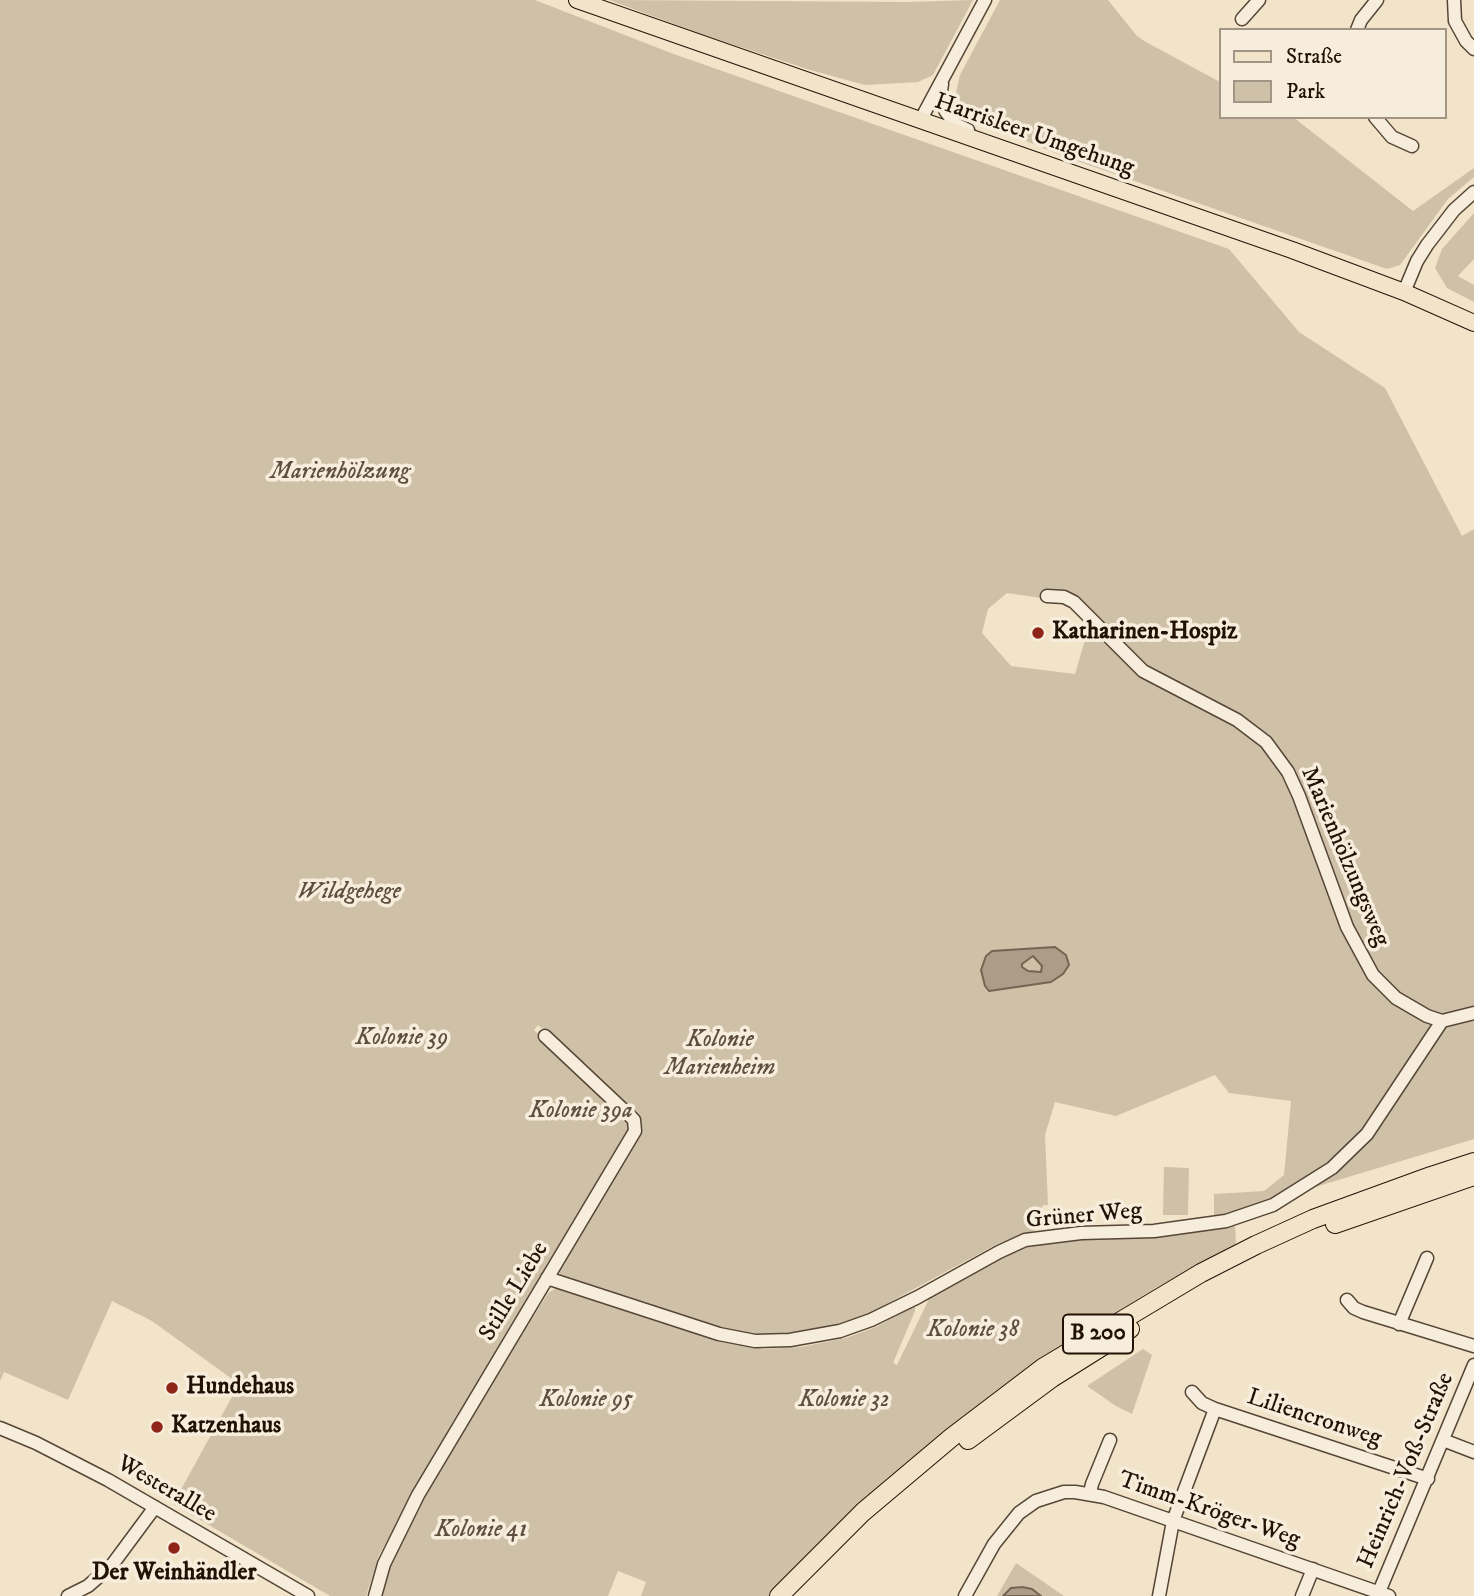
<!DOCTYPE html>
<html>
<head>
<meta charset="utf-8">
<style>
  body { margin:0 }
  #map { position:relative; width:1474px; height:1596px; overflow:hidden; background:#f2e4c9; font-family:"IM FELL DW Pica",serif }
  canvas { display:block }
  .legend { position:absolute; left:1219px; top:28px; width:228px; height:91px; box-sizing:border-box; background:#f7eddc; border:2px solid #a29586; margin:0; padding:9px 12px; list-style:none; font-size:21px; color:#221206 }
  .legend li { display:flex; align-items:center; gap:14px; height:35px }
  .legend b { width:35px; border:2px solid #a29586 }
</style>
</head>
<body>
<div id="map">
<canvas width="1474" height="1596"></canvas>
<ul class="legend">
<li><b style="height:9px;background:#f2e4c9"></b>Straße</li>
<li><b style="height:19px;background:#cfc0a8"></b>Park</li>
</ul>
</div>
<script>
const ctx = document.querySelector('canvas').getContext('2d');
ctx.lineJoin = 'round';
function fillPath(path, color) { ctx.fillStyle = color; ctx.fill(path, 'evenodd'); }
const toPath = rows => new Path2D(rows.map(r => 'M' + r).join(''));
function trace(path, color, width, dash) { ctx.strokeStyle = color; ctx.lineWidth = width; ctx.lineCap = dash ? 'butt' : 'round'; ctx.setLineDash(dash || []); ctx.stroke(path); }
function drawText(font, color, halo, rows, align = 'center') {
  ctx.font = font + ' "IM FELL DW Pica",serif'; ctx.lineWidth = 7; ctx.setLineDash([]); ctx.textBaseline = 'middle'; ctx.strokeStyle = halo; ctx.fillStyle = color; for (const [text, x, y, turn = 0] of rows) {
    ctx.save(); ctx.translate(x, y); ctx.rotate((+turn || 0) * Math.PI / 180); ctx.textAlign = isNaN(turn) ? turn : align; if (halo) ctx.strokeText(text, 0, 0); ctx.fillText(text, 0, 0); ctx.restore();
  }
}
const green = toPath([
  [0,0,535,0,671,53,1229,249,1299,332,1385,388,1462,536,1474,529,1474,1139,1302,1191,1267,1205,1214,1217,1214,1194,1264,1191,1284,1175,1291,1101,1229,1093,1215,1075,1116,1116,1055,1102,1045,1135,1048,1205,1043,1205,1036,1230,997,1244,866,1315,834,1325,794,1334,758,1336,717,1327,561,1277,558,1270,638,1134,635,1115,538,1025,534,1030,629,1118,632,1130,379,1555,366,1596,330,1596,173,1504,239,1384,152,1321,112,1301,68,1400,4,1372,0,1381],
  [1007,593,1068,602,1090,623,1075,674,1011,666,982,633,988,609],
  [1055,947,1051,982,986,956,992,951],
  [609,0,908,2,973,0,933,75,918,82,865,85,810,70,701,34],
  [1000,0,1108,0,1137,36,1146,42,1220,82,1220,117,1293,117,1413,211,1474,168,1474,177,1448,199,1400,265,1387,269,1060,155,980,122,964,110,956,92,960,75],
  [1474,213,1474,259,1458,276,1474,285,1474,302,1447,288,1435,268,1442,249],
  [1033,956,1042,966,1043,969,1041,972,1028,971,1022,967,1022,964],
  [1164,1167,1189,1168,1188,1215,1163,1215],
  [1235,1223,1236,1246,1159,1286,1072,1339,1012,1381,821,1542,769,1596,641,1596,646,1582,618,1571,608,1596,378,1596,387,1563,423,1494,548,1293,558,1287,711,1337,763,1349,801,1347,846,1338,876,1327,915,1306,915,1311,893,1363,897,1365,929,1299,936,1292,1013,1250,1042,1242,1155,1235],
  [1143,1349,1152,1355,1132,1414,1116,1406,1087,1386],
  [1016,1563,1064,1596,1041,1596,1038,1593,1011,1588,1003,1596,997,1596]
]);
const water = toPath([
  [1055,947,1066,955,1069,965,1063,974,1051,982,989,991,985,986,981,970,986,956,992,951,1055,947],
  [1033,956,1042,966,1041,972,1028,971,1022,967,1022,964,1033,956],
  [1022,1587,1032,1589,1041,1596,1003,1596,1011,1588,1022,1587]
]);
const minor = toPath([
  [1454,0,1455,21,1466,41,1474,49],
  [1242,19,1259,0],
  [1357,30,1361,20,1377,0],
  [942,84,940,97,946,112,955,124,968,130],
  [1375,117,1392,137,1412,146],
  [920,121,985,0],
  [1404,292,1417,261,1427,245,1454,210,1474,192],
  [1047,596,1064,597,1074,602,1143,671,1237,720,1266,742,1288,772,1299,796,1347,927,1373,975,1396,998,1427,1016,1442,1021,1474,1013],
  [547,1278,719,1334,755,1341,790,1340,840,1331,871,1320,918,1297,999,1252,1025,1240,1081,1233,1154,1231,1226,1221,1273,1205,1332,1168,1367,1134,1442,1021],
  [1347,1300,1354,1308,1363,1312,1474,1346],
  [1399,1324,1427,1258],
  [1192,1392,1202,1403,1215,1409,1428,1479],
  [0,1428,36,1443,108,1480,308,1596],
  [1443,1440,1474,1452],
  [1090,1493,1092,1484,1110,1440],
  [1379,1592,1474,1365],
  [68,1596,88,1586,112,1565,155,1507],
  [375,1596,384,1564,418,1495,635,1131,634,1120,630,1116,545,1036],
  [965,1596,994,1544,1019,1513,1036,1501,1064,1492,1075,1492,1104,1497,1389,1596],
  [1159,1596,1173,1521,1215,1409],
  [1302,1596,1313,1569]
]);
const major = toPath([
  [577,0,1292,250,1404,292,1474,323]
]);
const highway = toPath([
  [1335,1224,1474,1176],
  [968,1440,1052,1378,1130,1329],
  [779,1596,863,1512,952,1437,1044,1367,1201,1273,1256,1245,1313,1219,1431,1176,1474,1162]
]);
const markers = [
  [1038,633,7,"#8f2418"],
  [172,1388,7,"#8f2418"],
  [157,1427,7,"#8f2418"],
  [174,1548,7,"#8f2418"]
];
const shields = [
  [1098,1334,70]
];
const shieldNames = [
  ["B 200",1098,1334]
];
const streetNames = [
  ["Harrisleer Umgehung",1034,136,19],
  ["Marienhölzungsweg",1344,857,67],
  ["Grüner Weg",1084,1217,-5],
  ["Stille Liebe",515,1292,-59],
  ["Liliencronweg",1314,1419,18],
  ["Heinrich-Voß-Straße",1407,1471,-67],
  ["Westerallee",166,1490,30],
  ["Timm-Kröger-Weg",1209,1511,19]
];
const parkNames = [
  ["Marienhölzung",340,473],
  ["Wildgehege",349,893],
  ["Kolonie 39",402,1039],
  ["Kolonie",720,1041],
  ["Marienheim",720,1069],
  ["Kolonie 39a",581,1112],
  ["Kolonie 38",973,1331],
  ["Kolonie 95",586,1401],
  ["Kolonie 32",844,1401],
  ["Kolonie 41",481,1531]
];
const poiNames = [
  ["Katharinen-Hospiz",1052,633],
  ["Hundehaus",186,1388],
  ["Katzenhaus",171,1427],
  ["Der Weinhändler",174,1574,"center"]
];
fillPath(green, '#cfc0a8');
fillPath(water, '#ab9d87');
trace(water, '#746553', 2);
trace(minor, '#564637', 15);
trace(major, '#221206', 18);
trace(highway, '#221206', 20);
trace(minor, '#f7eddc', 12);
trace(major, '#f2e4c9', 16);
trace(highway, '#f2e4c9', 18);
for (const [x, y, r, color] of markers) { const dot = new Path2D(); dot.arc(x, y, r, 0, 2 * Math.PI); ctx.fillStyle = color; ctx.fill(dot); trace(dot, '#f7eddc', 2.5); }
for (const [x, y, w] of shields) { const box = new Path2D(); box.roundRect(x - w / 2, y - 19.5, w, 39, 5); ctx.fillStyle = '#f7eddc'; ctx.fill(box); trace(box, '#221206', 2); }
drawText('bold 23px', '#221206', null, shieldNames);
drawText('24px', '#221206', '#f7eddc', streetNames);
drawText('italic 24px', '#5f4f3f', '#f7eddc', parkNames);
drawText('bold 24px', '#221206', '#f7eddc', poiNames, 'left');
</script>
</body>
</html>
